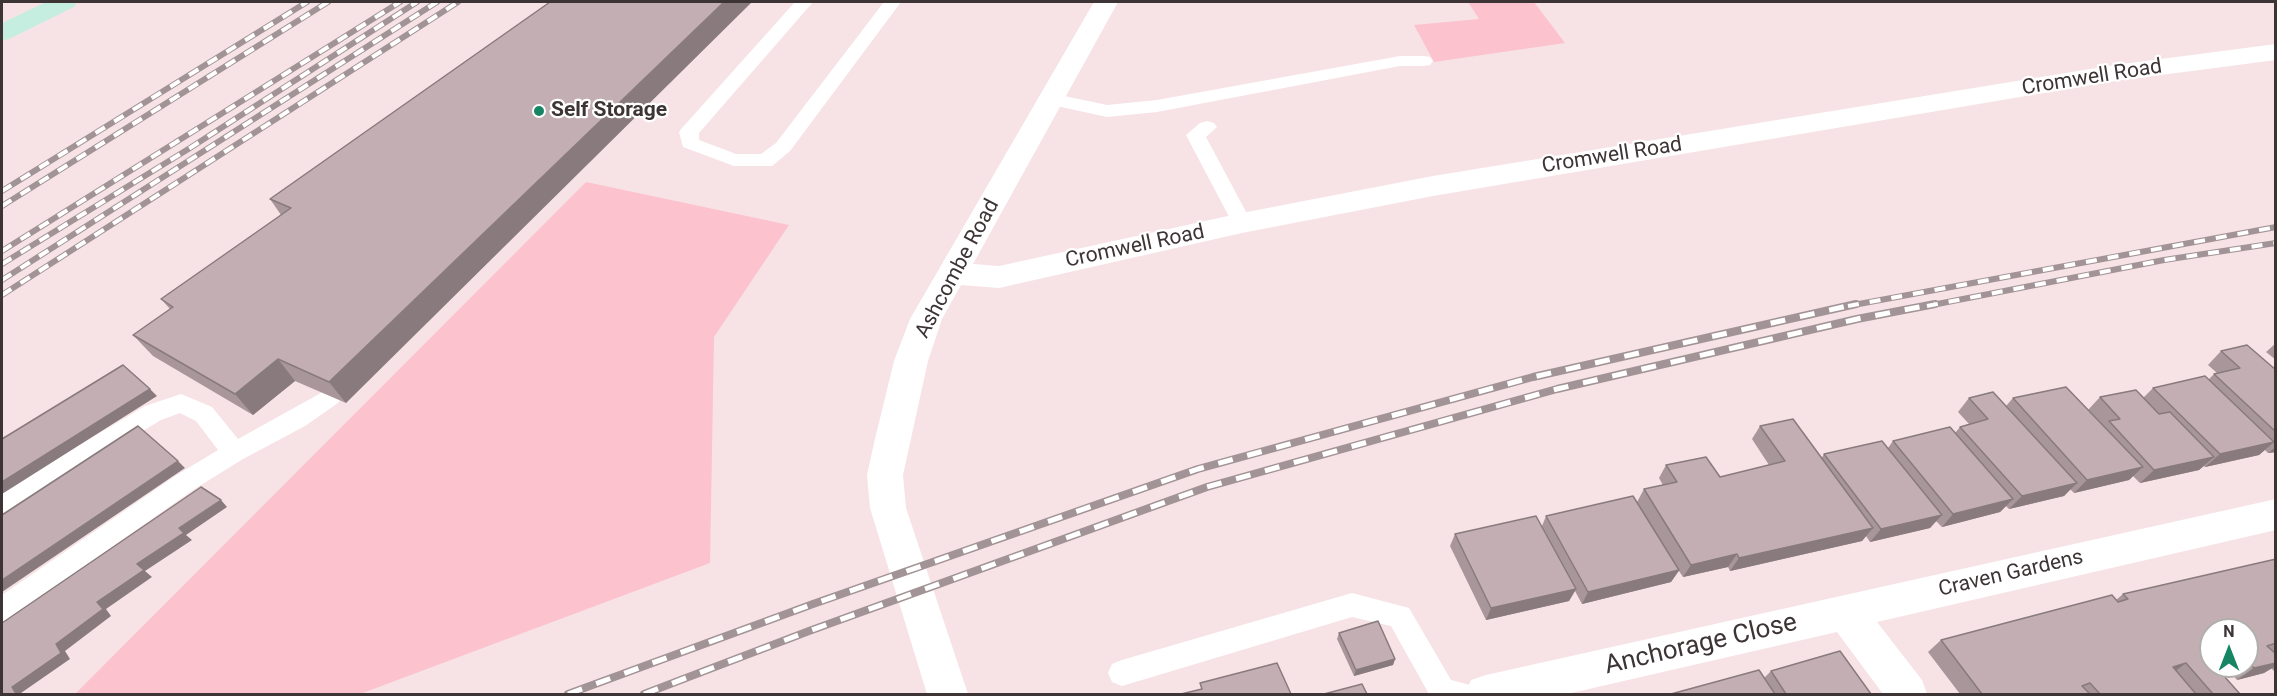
<!DOCTYPE html>
<html>
<head>
<meta charset="utf-8">
<style>
  body { margin:0 }
  #map { position:relative; width:2277px; height:696px; overflow:hidden; background:#f7e3e6; font-family:Roboto,sans-serif }
  canvas { display:block }
  .frame { position:absolute; inset:0; border:3px solid #3c3435; pointer-events:none }
  .north { position:absolute; left:2199px; top:618px; width:60px; height:60px; box-sizing:border-box; background:#fff; border:2px solid #b1aeae; border-radius:50%; rotate:0deg; font-size:16px; font-weight:700; line-height:24px; text-align:center; color:#3c3435 }
  .north::after { content:''; display:block; margin:auto; width:21px; height:27px; background:#158563; clip-path:polygon(50% 0,100% 100%,50% 72%,0 100%) }
</style>
</head>
<body>
<div id="map">
<canvas width="2277" height="696"></canvas>
<div class="frame"></div>
<div class="north">N</div>
</div>
<script>
const ctx = document.querySelector('canvas').getContext('2d');
ctx.lineJoin = 'round';
function fillPath(path, color) { ctx.fillStyle = color; ctx.fill(path, 'evenodd'); }
const toPath = rows => new Path2D(rows.map(r => 'M' + r).join(''));
function trace(path, color, width, dash) { ctx.strokeStyle = color; ctx.lineWidth = width; ctx.lineCap = dash ? 'butt' : 'round'; ctx.setLineDash(dash || []); ctx.stroke(path); }
function drawText(font, color, halo, rows, align = 'center') {
  ctx.font = font + ' Roboto,sans-serif'; ctx.lineWidth = 4.5; ctx.setLineDash([]); ctx.textBaseline = 'middle'; ctx.strokeStyle = halo; ctx.fillStyle = color; for (const [text, x, y, turn = 0] of rows) {
    ctx.save(); ctx.translate(x, y); ctx.rotate((+turn || 0) * Math.PI / 180); ctx.textAlign = isNaN(turn) ? turn : align; if (halo) ctx.strokeText(text, 0, 0); ctx.fillText(text, 0, 0); ctx.restore();
  }
}
const green = toPath([
  [1468,2,1534,2,1565,43,1434,62,1414,25,1479,19],
  [586,182,789,225,714,337,710,563,360,694,75,694]
]);
const service = toPath([
  [795,2,813,2,699,133,699,140,736,154,761,154,776,143,884,2,901,2,790,151,772,166,734,166,683,147,679,132,682,128,795,2],
  [1400,56,1424,56,1430,57,1433,61,1430,65,1424,66,1400,66,1157,112,1107,117,1043,103,1041,99,1043,95,1050,93,1107,105,1157,100,1400,56],
  [1207,121,1214,123,1217,127,1206,137,1252,223,1249,228,1242,230,1235,228,1186,135,1200,123,1207,121],
  [330,388,338,391,342,397,338,403,305,426,243,459,193,490,11,618,2,622,2,595,175,476,218,450,196,421,180,413,161,420,11,510,2,513,2,491,145,406,181,394,212,407,238,439,330,388],
  [1352,593,1409,608,1451,680,1470,685,1474,694,1429,694,1391,626,1352,617,1122,686,1112,682,1108,673,1112,664,1122,660,1352,593]
]);
const minor = toPath([
  [1094,2,1118,2,973,264,999,266,1242,213,1433,176,2115,65,2276,44,2276,60,2115,81,1433,196,1242,233,999,288,961,285,942,319,928,361,903,475,906,508,968,694,927,694,870,508,867,475,874,443,894,361,910,319,1094,2],
  [2276,499,2276,530,1877,622,1922,680,1927,694,1883,694,1837,632,1567,694,1465,694,1471,680,1486,675,2276,499]
]);
const secondary = toPath([
  [46,2,77,2,74,7,11,38,2,41,2,23,46,2]
]);
const railFar1 = toPath([
  [2,191,307,2],
  [2,206,328,2],
  [2,251,400,2],
  [2,264,190,148,417,2],
  [2,280,437,2],
  [2,295,458,2],
  [1848,306,2276,227],
  [1927,306,2164,260,2276,243]
]);
const rail = toPath([
  [568,694,813,604,1198,469,1533,377,1856,304],
  [644,694,809,631,1207,487,1557,389,1857,319,1935,304]
]);
const wall = toPath([
  [550,2,346,403,295,381,253,415,153,356,133,335,170,309,161,299,281,215,270,199],
  [2276,343,2276,360,2266,352],
  [2221,351,2276,370,2276,452,2268,453,2265,450,2259,455,2205,467,2204,466,2199,470,2140,483,2133,476,2129,480,2074,493,2070,489,2064,496,2009,509,2006,506,2000,512,1942,527,1936,521,1930,528,1870,542,1866,536,1862,541,1730,571,1728,567,1683,577,1679,571,1671,582,1582,604,1575,591,1569,601,1486,620,1450,546,1455,534,1542,526,1546,516,1637,502,1644,489,1663,485,1659,478,1666,465,1720,477,1769,465,1752,439,1760,426,1821,459,1824,454,1888,448,1893,441,1955,433,1960,427,1969,424,1958,412,1969,398,2006,406,2013,398,2088,410,2100,397,2143,398,2153,388,2208,380,2214,374,2217,373,2208,365],
  [2276,559,2276,671,2274,671,2271,668,2264,673,2237,680,2226,667,2218,669,2240,694,1960,694,1928,652,1941,640,2116,600,2123,594],
  [2247,630,2247,666,2211,666],
  [1339,633,1395,659,1393,665,1354,676,1337,639],
  [1771,671,1871,694,1671,694,1764,678]
]);
const shadedWall = toPath([
  [724,2,752,2,346,403,329,382],
  [278,359,295,381,253,415,235,394],
  [150,389,157,396,2,494,2,482],
  [2274,442,2259,455,2205,467,2220,454],
  [2276,447,2276,452,2268,453],
  [2214,457,2199,470,2140,483,2154,470],
  [178,461,185,468,2,592,2,580],
  [2143,467,2129,480,2074,493,2087,480],
  [2077,483,2064,496,2009,509,2022,496],
  [2013,499,2000,512,1942,527,1953,514],
  [221,500,227,507,186,535,192,540,145,571,152,577,106,609,111,616,65,651,70,659,21,693,22,694,16,694,12,687,56,644,97,602,137,564,179,528],
  [1942,515,1930,528,1870,542,1881,529],
  [1873,528,1862,541,1730,571,1739,558],
  [1737,554,1728,567,1683,577,1691,565],
  [1679,570,1671,582,1582,604,1588,592],
  [1576,589,1569,601,1486,620,1491,608],
  [1395,659,1393,665,1354,676,1356,670],
  [2186,663,2170,675,2173,667],
  [2276,663,2276,666,2264,673,2237,680,2254,668],
  [2211,665,2211,666,2228,666,2196,675]
]);
const building = toPath([
  [550,2,724,2,329,382,278,359,235,394,133,335,173,307,161,299,291,208,270,199,550,2],
  [2247,345,2276,370,2276,432,2214,374,2240,368,2221,351,2247,345],
  [123,365,150,389,2,482,2,439,123,365],
  [2205,376,2274,442,2220,454,2153,388,2205,376],
  [2066,387,2143,467,2087,480,2013,398,2066,387],
  [2136,390,2159,414,2170,412,2214,457,2154,470,2109,421,2120,419,2100,397,2136,390],
  [1993,392,2077,483,2022,496,1960,427,1988,419,1969,398,1993,392],
  [1793,419,1873,528,1739,558,1737,554,1691,565,1644,489,1677,482,1666,465,1706,457,1720,477,1785,461,1760,426,1793,419],
  [138,426,178,461,2,580,2,515,138,426],
  [1950,427,2013,499,1953,514,1893,441,1950,427],
  [1882,441,1942,515,1881,529,1824,454,1882,441],
  [201,487,221,500,179,528,184,533,137,564,144,570,97,602,103,609,56,644,61,653,12,687,16,694,2,694,2,623,201,487],
  [1633,496,1679,570,1588,592,1546,516,1633,496],
  [1536,516,1576,589,1491,608,1455,534,1536,516],
  [2276,559,2276,643,2267,646,2276,654,2276,663,2254,668,2247,660,2247,630,2211,630,2211,666,2215,666,2240,694,2213,694,2186,663,2173,667,2196,694,2100,694,2090,683,2082,686,2090,694,1982,694,1941,640,2112,595,2118,602,2128,599,2123,594,2276,559],
  [1378,621,1395,659,1356,670,1339,633,1378,621],
  [1840,651,1871,694,1786,694,1771,671,1840,651],
  [1277,663,1291,694,1181,694,1202,689,1200,683,1277,663],
  [1759,670,1775,694,1671,694,1759,670],
  [1362,684,1367,694,1324,694,1362,684]
]);
const markers = [
  [539,111,6,"#158563"]
];
const streetNames = [
  ["Cromwell Road",2092,78,-9],
  ["Cromwell Road",1612,156,-9],
  ["Cromwell Road",1135,247,-12],
  ["Ashcombe Road",958,269,-62],
  ["Craven Gardens",2011,574,-13]
];
const poiNames = [
  ["Self Storage",551,111]
];
const nearStreetnames = [
  ["Anchorage Close",1701,645,-13]
];
fillPath(green, '#fcc2cd');
fillPath(service, '#fff');
fillPath(minor, '#fff');
fillPath(secondary, '#c5eee0');
trace(railFar1, '#a29496', 6);
trace(rail, '#a29496', 8);
trace(railFar1, '#fff', 4, [11]);
trace(rail, '#fff', 5, [15]);
fillPath(wall, '#a8969a');
fillPath(shadedWall, '#887a7d');
fillPath(building, '#c3afb3');
trace(building, '#887a7d', 1.5);
for (const [x, y, r, color] of markers) { const dot = new Path2D(); dot.arc(x, y, r, 0, 2 * Math.PI); ctx.fillStyle = color; ctx.fill(dot); trace(dot, '#fff', 2); }
drawText('21px', '#3c3435', '#fff', streetNames);
drawText('bold 21px', '#3c3435', '#fff', poiNames, 'left');
drawText('26px', '#3c3435', '#fff', nearStreetnames);
</script>
</body>
</html>
